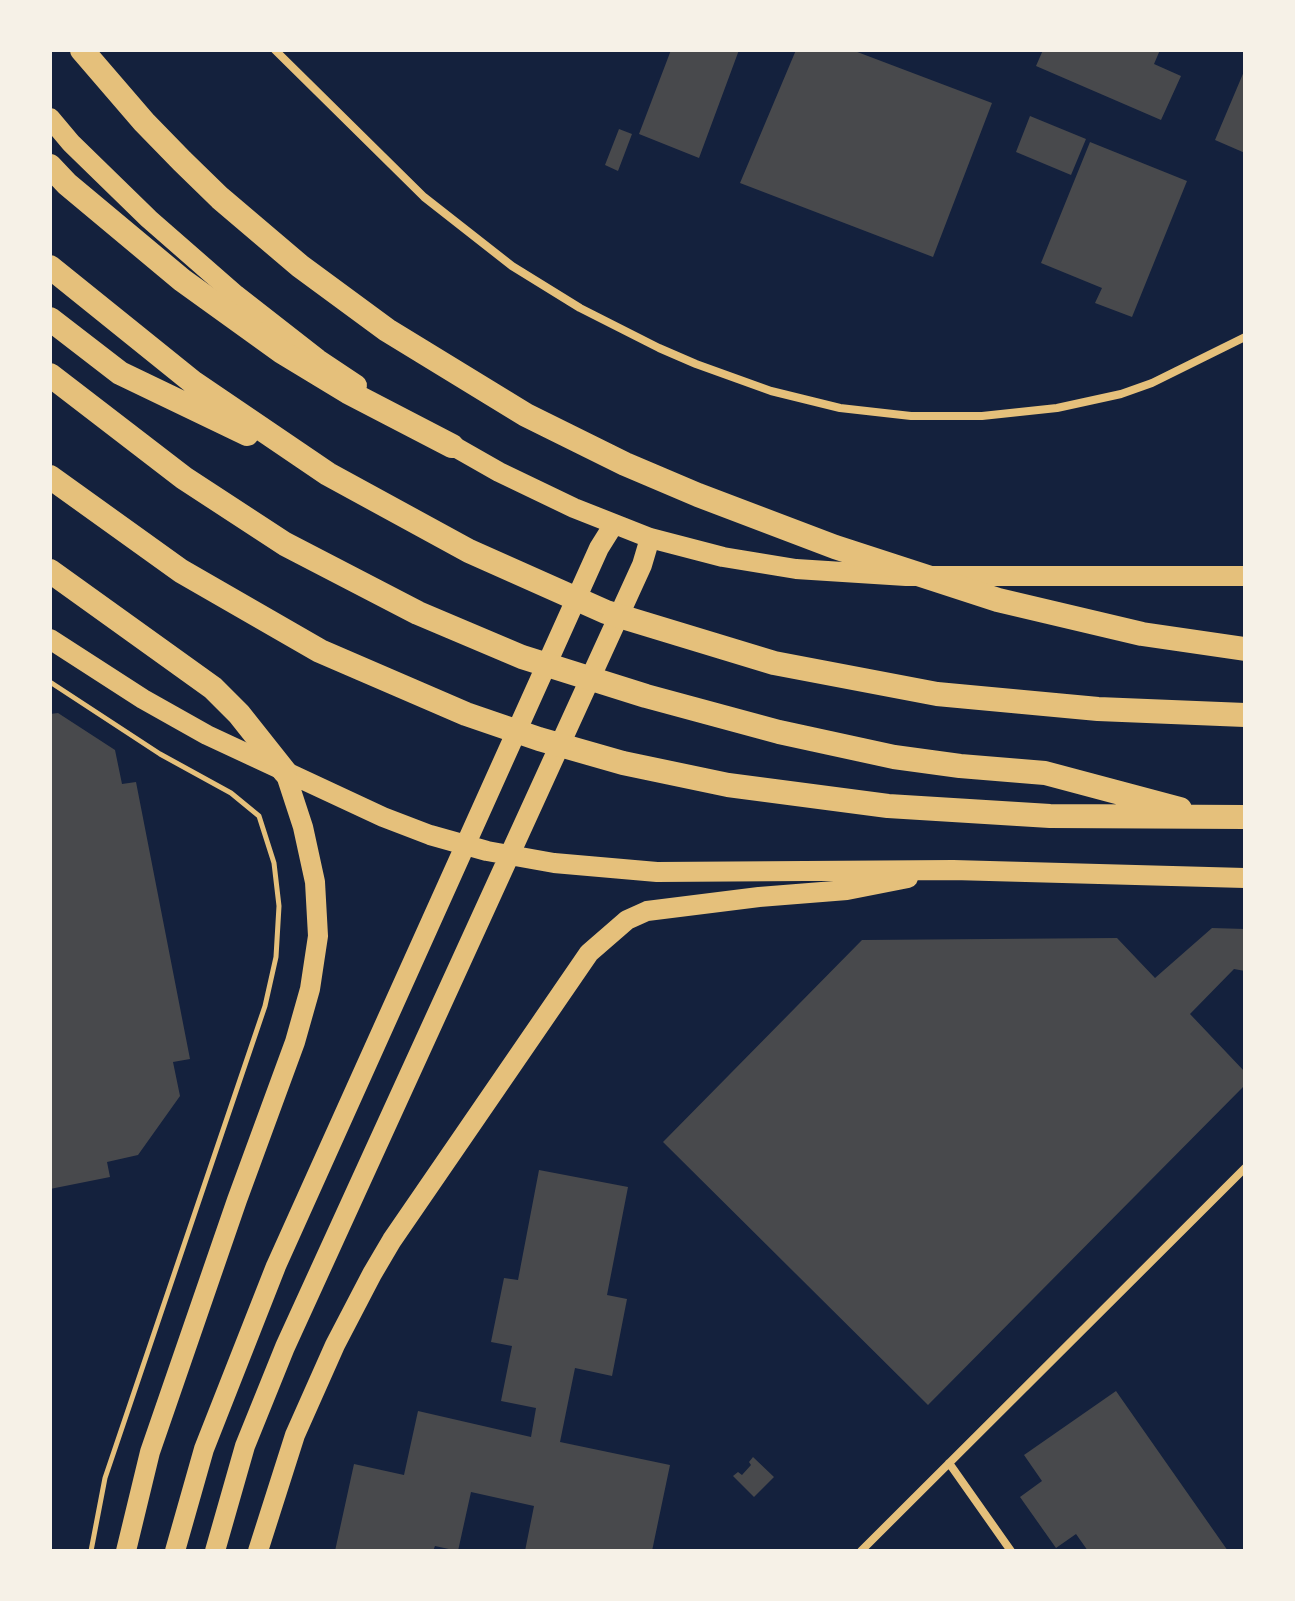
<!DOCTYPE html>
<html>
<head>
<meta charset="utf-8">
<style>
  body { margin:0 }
  #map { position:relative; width:1295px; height:1601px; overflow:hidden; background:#14213d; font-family:"Titillium Web",sans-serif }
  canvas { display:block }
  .frame { position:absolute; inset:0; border:52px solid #f6f1e7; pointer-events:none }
</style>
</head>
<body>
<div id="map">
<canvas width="1295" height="1601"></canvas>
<div class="frame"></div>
</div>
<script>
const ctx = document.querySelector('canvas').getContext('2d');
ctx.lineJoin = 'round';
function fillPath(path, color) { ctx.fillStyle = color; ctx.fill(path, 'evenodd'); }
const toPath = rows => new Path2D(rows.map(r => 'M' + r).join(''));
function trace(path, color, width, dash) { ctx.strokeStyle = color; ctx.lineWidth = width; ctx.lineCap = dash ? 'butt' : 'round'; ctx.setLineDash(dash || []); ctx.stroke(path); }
const building = toPath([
  [671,50,739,50,699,158,639,134],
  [796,50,852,50,992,103,933,257,740,183],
  [1043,50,1160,50,1154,64,1181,76,1161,120,1036,66],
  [1245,69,1245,153,1215,140],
  [1030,116,1086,139,1071,175,1016,152],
  [619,129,632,134,618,171,605,165],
  [1090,142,1187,181,1132,317,1095,303,1102,288,1041,263],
  [58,713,115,750,122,784,136,782,190,1059,173,1062,180,1096,138,1155,107,1162,110,1177,50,1189,50,714],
  [1212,928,1245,929,1245,971,1234,969,1190,1014,1245,1072,1245,1085,928,1405,663,1142,862,940,1117,938,1155,978],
  [539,1170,628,1187,607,1295,627,1299,612,1376,575,1368,560,1442,670,1465,652,1551,525,1551,534,1506,471,1492,458,1551,435,1546,433,1551,335,1551,354,1464,404,1475,418,1411,531,1437,536,1408,501,1401,512,1346,491,1342,504,1278,518,1280],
  [1116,1391,1228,1551,1088,1551,1076,1534,1056,1548,1020,1497,1042,1481,1024,1455],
  [753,1457,774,1477,754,1497,733,1476,738,1472,742,1475,751,1465,749,1462]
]);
const path = toPath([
  [50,682,160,754,231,793,259,816,274,863,279,906,276,957,265,1006,105,1478,91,1551]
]);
const minor = toPath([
  [275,50,424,197,512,266,580,308,659,348,696,364,771,391,840,408,911,416,982,416,1057,408,1121,394,1152,383,1245,337],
  [949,1463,1011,1551],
  [861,1551,1245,1168]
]);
const primary = toPath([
  [50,118,71,143,149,219,236,295,318,359,357,385],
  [441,439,499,472,574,508,650,538,723,557,796,569,906,576,1245,576],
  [50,639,143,699,207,735,383,817,430,835,487,851,554,863,657,872,953,870,1245,878],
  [126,1551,150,1452,237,1200,295,1042,310,989,318,936,315,882,303,827,285,772],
  [175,1551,204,1449,276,1266,599,548,614,524],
  [215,1551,245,1446,285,1347,642,565,650,538],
  [258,1551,295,1435,335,1345,372,1274,392,1240,589,953,627,920,647,911,759,897,847,890,908,878]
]);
const motorway = toPath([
  [82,50,144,122,182,161,220,198,300,266,387,330,526,415,625,464,698,495,835,547,998,600,1142,634,1245,649],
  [50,166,67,184,182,280,282,352,348,392,452,446],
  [50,267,194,383,328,474,469,551,606,612,774,663,937,694,1098,709,1245,715],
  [50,319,120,373,247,434],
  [50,375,184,478,285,544,418,613,522,657,646,696,779,732,894,757,960,766,1045,773,1180,809],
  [50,477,181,571,320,651,466,714,539,739,623,763,728,785,888,806,1050,816,1245,817],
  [50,571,213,688,239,714,285,772]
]);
fillPath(building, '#48494c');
trace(path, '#e5c07b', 5);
trace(minor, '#e5c07b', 8);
trace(primary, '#e5c07b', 20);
trace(motorway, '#e5c07b', 24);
</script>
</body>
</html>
